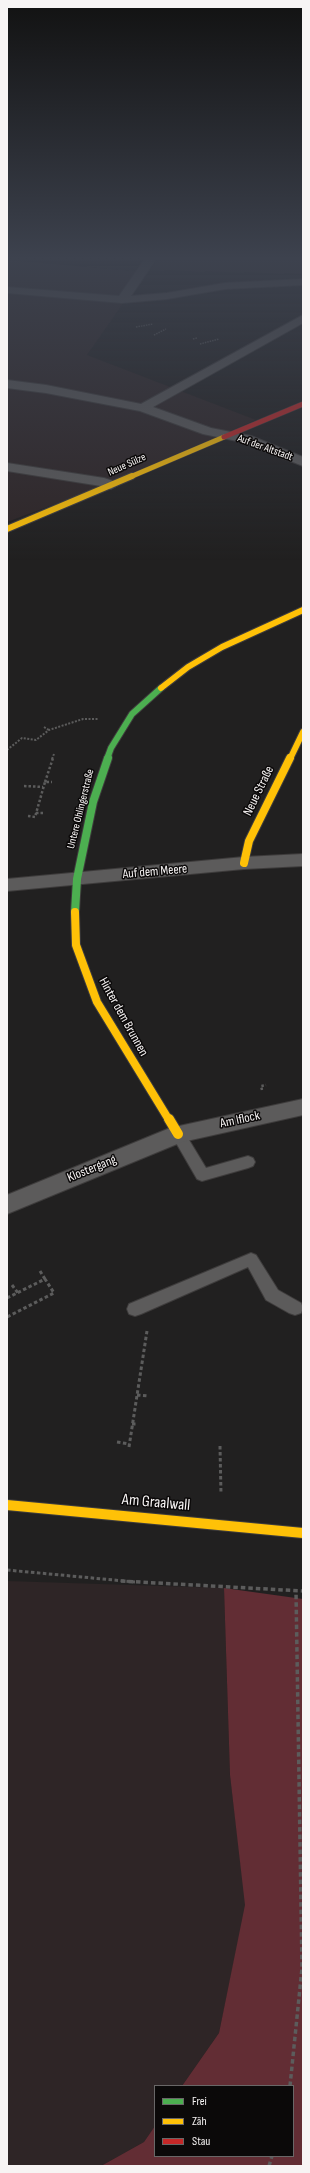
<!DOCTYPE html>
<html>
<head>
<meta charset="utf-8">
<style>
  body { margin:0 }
  #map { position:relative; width:310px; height:2173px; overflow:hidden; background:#212020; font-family:"Sofia Sans Condensed",sans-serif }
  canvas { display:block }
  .frame { position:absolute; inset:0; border:8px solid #f7f4f4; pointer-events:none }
  .legend { position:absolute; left:154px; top:2085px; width:140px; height:72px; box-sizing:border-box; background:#0b0909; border:1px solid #696767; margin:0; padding:5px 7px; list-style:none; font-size:12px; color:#f7f4f4 }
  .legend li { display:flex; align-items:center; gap:8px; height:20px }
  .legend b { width:20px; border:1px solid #696767 }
</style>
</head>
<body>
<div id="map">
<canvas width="310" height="2173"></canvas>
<div class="frame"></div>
<ul class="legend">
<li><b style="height:5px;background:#4caf50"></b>Frei</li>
<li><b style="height:5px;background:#ffc107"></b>Zäh</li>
<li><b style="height:5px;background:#c62828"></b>Stau</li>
</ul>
</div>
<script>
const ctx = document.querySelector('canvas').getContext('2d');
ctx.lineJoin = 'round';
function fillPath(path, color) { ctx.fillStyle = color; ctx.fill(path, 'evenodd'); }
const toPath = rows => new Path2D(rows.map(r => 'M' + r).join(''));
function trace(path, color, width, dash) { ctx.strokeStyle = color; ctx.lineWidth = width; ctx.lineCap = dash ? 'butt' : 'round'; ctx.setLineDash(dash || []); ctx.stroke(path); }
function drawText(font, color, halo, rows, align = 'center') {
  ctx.font = font + ' "Sofia Sans Condensed",sans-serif'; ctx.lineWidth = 3; ctx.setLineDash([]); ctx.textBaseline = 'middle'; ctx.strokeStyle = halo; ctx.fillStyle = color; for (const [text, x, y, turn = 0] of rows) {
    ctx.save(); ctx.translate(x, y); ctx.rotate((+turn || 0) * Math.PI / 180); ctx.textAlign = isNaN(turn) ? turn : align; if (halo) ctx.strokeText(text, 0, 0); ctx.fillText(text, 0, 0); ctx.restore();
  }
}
const built = toPath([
  [160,256,303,256,303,274,150,270],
  [7,260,145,272,87,355,256,420,98,488,7,522],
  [7,1581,224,1588,230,1775,246,1905,219,2033,182,2086,155,2086,155,2126,144,2142,101,2166,7,2166]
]);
const green = toPath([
  [224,1588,303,1599,303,2166,101,2166,144,2142,155,2126,155,2156,293,2156,293,2086,182,2086,219,2033,245,1905,230,1775]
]);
const pathFar4 = toPath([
  [136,327,153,324],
  [154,335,166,329],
  [193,339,197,338],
  [200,344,219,339]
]);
const pathFar3 = toPath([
  [44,727,49,730],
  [7,750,22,738,36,740,49,730,83,719,99,719],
  [52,759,54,754]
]);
const pathFar2 = toPath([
  [45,782,53,758],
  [24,786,43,787],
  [36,813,44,813],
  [28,816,35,817,45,782,52,782],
  [262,1090,261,1086,266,1085]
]);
const pathFar1 = toPath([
  [40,1271,45,1279],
  [12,1285,18,1293],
  [7,1298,45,1279,54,1293,7,1317],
  [137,1395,148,1396],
  [132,1424,137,1424],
  [117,1442,129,1444],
  [220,1446,221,1494],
  [129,1447,147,1331],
  [7,1570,135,1582]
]);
const path = toPath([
  [121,1581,303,1591],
  [290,2086,302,1968,296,1591],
  [269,2166,272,2156]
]);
const lane = toPath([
  [178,1129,183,1130,206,1168,248,1156,253,1158,255,1162,253,1166,248,1168,202,1181,197,1179,171,1134,173,1130,178,1129],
  [251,1253,256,1255,278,1290,301,1303,303,1308,301,1313,295,1315,289,1313,266,1300,248,1267,141,1314,135,1316,129,1314,127,1309,129,1304,251,1253]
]);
const street = toPath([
  [147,256,158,256,131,296,167,293,225,283,303,279,303,285,225,289,167,299,122,303,7,293,7,287,119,296,147,256],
  [303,315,303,323,153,407,211,428,251,436,303,457,303,466,242,442,203,434,140,411,46,393,7,388,7,380,46,385,141,404,303,315],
  [7,463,104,478,116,482,118,485,111,489,101,486,7,471,7,463],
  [303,854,303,866,244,869,7,891,7,879,244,857,303,854],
  [303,1099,303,1115,182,1142,7,1214,7,1195,170,1128,303,1099]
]);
const fastFar1 = toPath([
  [107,759,111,748,132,714,161,688]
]);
const fast = toPath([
  [75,912,77,879,93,802,108,758]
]);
const slowFar3 = toPath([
  [130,477,224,437]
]);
const slowFar2 = toPath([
  [7,529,132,476],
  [161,688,188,667,222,647,303,610],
  [290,759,303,732]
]);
const slowFar1 = toPath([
  [244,863,249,841,290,758],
  [75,912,76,945,97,1002,169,1120]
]);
const slow = toPath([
  [169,1119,178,1134],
  [7,1505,303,1533]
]);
const jam = toPath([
  [224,437,303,404]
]);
const farStreetnames = [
  ["Auf der Altstadt",265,448,20],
  ["Neue Sülze",127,465,-24],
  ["Untere Ohlingerstraße",81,809,-76]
];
const streetNames = [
  ["Neue Straße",259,791,-64],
  ["Auf dem Meere",155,872,-5],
  ["Hinter dem Brunnen",123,1017,61],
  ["Am Iflock",240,1120,-12],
  ["Klostergang",92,1169,-22]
];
const nearStreetnames = [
  ["Am Graalwall",156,1503,5]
];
fillPath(built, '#2e2526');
fillPath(green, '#622d34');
trace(lane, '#3e3c3c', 2);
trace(street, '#3e3c3c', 2);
trace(fastFar1, '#3e3c3c', 8);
trace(fast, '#3e3c3c', 10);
trace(slowFar3, '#3e3c3c', 6);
trace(slowFar2, '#3e3c3c', 8);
trace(slowFar1, '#3e3c3c', 10);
trace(slow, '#3e3c3c', 12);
trace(jam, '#3e3c3c', 6);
trace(pathFar4, '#5c5c5c', 1.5, [1.5, 1]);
trace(pathFar3, '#5c5c5c', 2, [2, 1.5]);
trace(pathFar2, '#5c5c5c', 2.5, [2.5, 2]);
trace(pathFar1, '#5c5c5c', 3, [3.5, 2.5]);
trace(path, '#5c5c5c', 3.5, [4.5, 3]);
fillPath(lane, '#5c5b5b');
fillPath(street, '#5c5b5b');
trace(fastFar1, '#4caf50', 6);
trace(fast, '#4caf50', 8);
trace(slowFar3, '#ffc107', 5);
trace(slowFar2, '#ffc107', 6);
trace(slowFar1, '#ffc107', 8);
trace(slow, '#ffc107', 10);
trace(jam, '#c62828', 5);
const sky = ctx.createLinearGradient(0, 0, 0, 561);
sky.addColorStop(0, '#121212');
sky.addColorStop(0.46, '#3d424e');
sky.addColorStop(1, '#3d424e00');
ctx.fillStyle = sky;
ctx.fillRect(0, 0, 310, 561);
drawText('11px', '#f7f4f4', '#0b0909', farStreetnames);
drawText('13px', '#f7f4f4', '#0b0909', streetNames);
drawText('16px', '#f7f4f4', '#0b0909', nearStreetnames);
</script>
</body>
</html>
